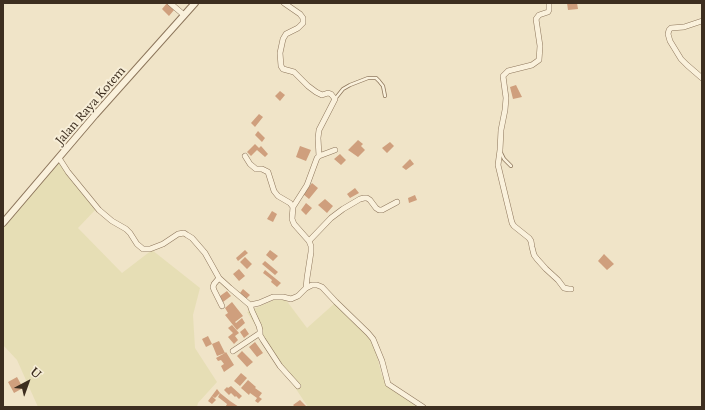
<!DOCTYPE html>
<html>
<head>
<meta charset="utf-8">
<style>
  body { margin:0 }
  #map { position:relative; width:705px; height:410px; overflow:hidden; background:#f0e4c8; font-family:"Libre Baskerville",serif }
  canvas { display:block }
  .frame { position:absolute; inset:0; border:4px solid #3d2e20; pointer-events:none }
  .north { position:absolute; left:8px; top:362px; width:40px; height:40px; -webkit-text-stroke:3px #f7eed8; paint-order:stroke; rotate:41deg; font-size:11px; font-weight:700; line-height:16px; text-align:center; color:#3d2e20 }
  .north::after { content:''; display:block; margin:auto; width:14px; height:18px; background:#3d2e20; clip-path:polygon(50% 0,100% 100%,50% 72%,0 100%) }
</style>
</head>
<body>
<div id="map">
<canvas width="705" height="410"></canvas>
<div class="frame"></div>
<div class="north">U</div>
</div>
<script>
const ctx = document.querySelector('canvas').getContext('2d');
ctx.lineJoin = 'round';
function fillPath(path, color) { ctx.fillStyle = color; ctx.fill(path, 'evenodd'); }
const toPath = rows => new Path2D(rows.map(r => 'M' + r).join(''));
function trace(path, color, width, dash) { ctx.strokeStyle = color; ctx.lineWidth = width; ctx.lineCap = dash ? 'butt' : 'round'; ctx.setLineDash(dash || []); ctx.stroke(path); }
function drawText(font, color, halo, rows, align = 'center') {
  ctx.font = font + ' "Libre Baskerville",serif'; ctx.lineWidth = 4; ctx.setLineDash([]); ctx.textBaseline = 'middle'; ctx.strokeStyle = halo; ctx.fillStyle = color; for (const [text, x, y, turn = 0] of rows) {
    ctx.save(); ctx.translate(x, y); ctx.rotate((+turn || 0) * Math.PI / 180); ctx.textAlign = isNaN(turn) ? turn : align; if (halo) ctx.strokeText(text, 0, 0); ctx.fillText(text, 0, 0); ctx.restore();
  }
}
const farmland = toPath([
  [58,159,97,208,78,228,122,273,152,250,200,288,193,315,195,348,217,382,198,403,197,407,38,407,17,360,3,345,3,223],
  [283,296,307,328,335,303,373,341,382,376,417,405,413,407,308,407,294,386,247,312]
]);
const building = toPath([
  [167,3,174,10,169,16,162,9],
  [567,3,577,3,578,9,568,10],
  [516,85,522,97,513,99,510,87],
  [280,91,285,95,280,101,275,96],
  [259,114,263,117,255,127,251,123],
  [258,131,265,138,262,142,255,135],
  [358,140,363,144,361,146,365,150,358,157,348,150],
  [390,142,394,146,387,153,382,148],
  [255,144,259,148,251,156,247,152],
  [261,146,268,154,265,157,257,150],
  [300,146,311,150,306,161,296,157],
  [340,154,346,160,341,165,334,159],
  [410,159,414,164,406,170,402,167],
  [312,183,318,188,309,199,303,194],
  [355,188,359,193,350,198,347,194],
  [415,195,417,200,409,203,408,198],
  [325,199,333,206,327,213,318,205],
  [306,203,312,208,306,215,301,210],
  [272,211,277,214,273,222,267,219],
  [245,250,248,253,238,261,236,258],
  [270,250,278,256,273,261,266,255],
  [604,254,614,264,607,270,598,261],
  [245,257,252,264,247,269,240,262],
  [265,261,278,272,275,275,262,264],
  [239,269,245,276,239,281,233,274],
  [265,270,281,283,277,287,271,282,272,280,263,273],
  [243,289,250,295,246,299,240,293],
  [227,291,231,296,223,302,220,296],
  [232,302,243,316,235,322,236,323,242,318,245,323,237,330,225,315,228,313,225,308],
  [232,325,239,333,235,336,238,340,234,344,228,337,233,333,228,328],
  [245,328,249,334,244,338,240,332],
  [208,336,212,344,219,341,225,353,226,352,234,365,224,372,221,366,224,364,221,360,218,361,216,358,225,353,217,356,212,344,206,347,202,339],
  [255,342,263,353,257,357,249,347],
  [242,351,253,362,247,367,237,356],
  [241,373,247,378,240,386,234,381],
  [17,377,23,388,14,393,8,382],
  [248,380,256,387,255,388,262,393,259,397,262,399,258,403,255,401,257,398,250,393,249,395,241,388],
  [231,386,242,396,239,399,236,396,235,397,231,393,229,395,224,390,227,387,228,388],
  [217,389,220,393,215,398,212,396,216,400,212,404,208,401],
  [220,393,230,401,239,407,227,407,226,406,227,404,218,397],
  [300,400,307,407,295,407,293,405]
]);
const service = toPath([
  [335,99,343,89,350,85,368,78,376,78,379,81,383,86,385,96],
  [501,153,504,159,511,166]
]);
const minor = toPath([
  [170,3,184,15],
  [284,3,300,14,303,18,303,23,298,28,286,34,283,39,280,53,281,66,283,69,294,72,308,86,316,92,322,95,328,93,331,94,335,99,319,130,318,138,319,156],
  [549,3,549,10,548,12,539,15,536,19,540,46,539,60,532,65,508,71,503,76,506,98,505,110,501,130,500,150,498,165,512,223,514,226,529,238,531,241,532,247,534,255,537,259,546,269,558,280,564,288,569,289,571,289],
  [702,21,684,27,671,28,669,30,668,34,670,41,681,59,687,65,702,78],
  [245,156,250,164,256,169,262,169,268,172,274,191,278,196,290,203,293,207],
  [59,158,68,172,99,210,112,221,126,229,130,233,137,244,143,249,150,249,163,244,178,234,184,233,187,235,192,238,205,253,219,278,230,288,250,305,259,303,273,297,283,297,291,299,298,296,306,288,312,285,317,285,322,287,336,302,368,333,373,339,382,361,388,384,423,407],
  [309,241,331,218,343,209,360,199,364,198,367,198,370,200,376,208,379,210,382,210,397,202],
  [219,278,214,284,213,287,214,290,222,306],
  [306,288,307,278,311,252,311,246,309,241,294,224,292,219,293,207,307,185,317,158,319,156,335,150],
  [250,305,252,311,259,326,260,330,260,335,263,340,280,366,298,386],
  [233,351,260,333]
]);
const tertiary = toPath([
  [3,223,95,115,195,3]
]);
const streetNames = [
  ["Jalan Raya Kotem",91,106,-49]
];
fillPath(farmland, '#e6deb5');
fillPath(building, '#cf9f7d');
trace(service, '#8d765c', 4);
trace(minor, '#8d765c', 6);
trace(tertiary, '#8d765c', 8);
trace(service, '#faf1dc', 2.5);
trace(minor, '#faf1dc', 5);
trace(tertiary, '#faf1dc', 6);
drawText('11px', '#3d2e20', '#f7eed8', streetNames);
</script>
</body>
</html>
